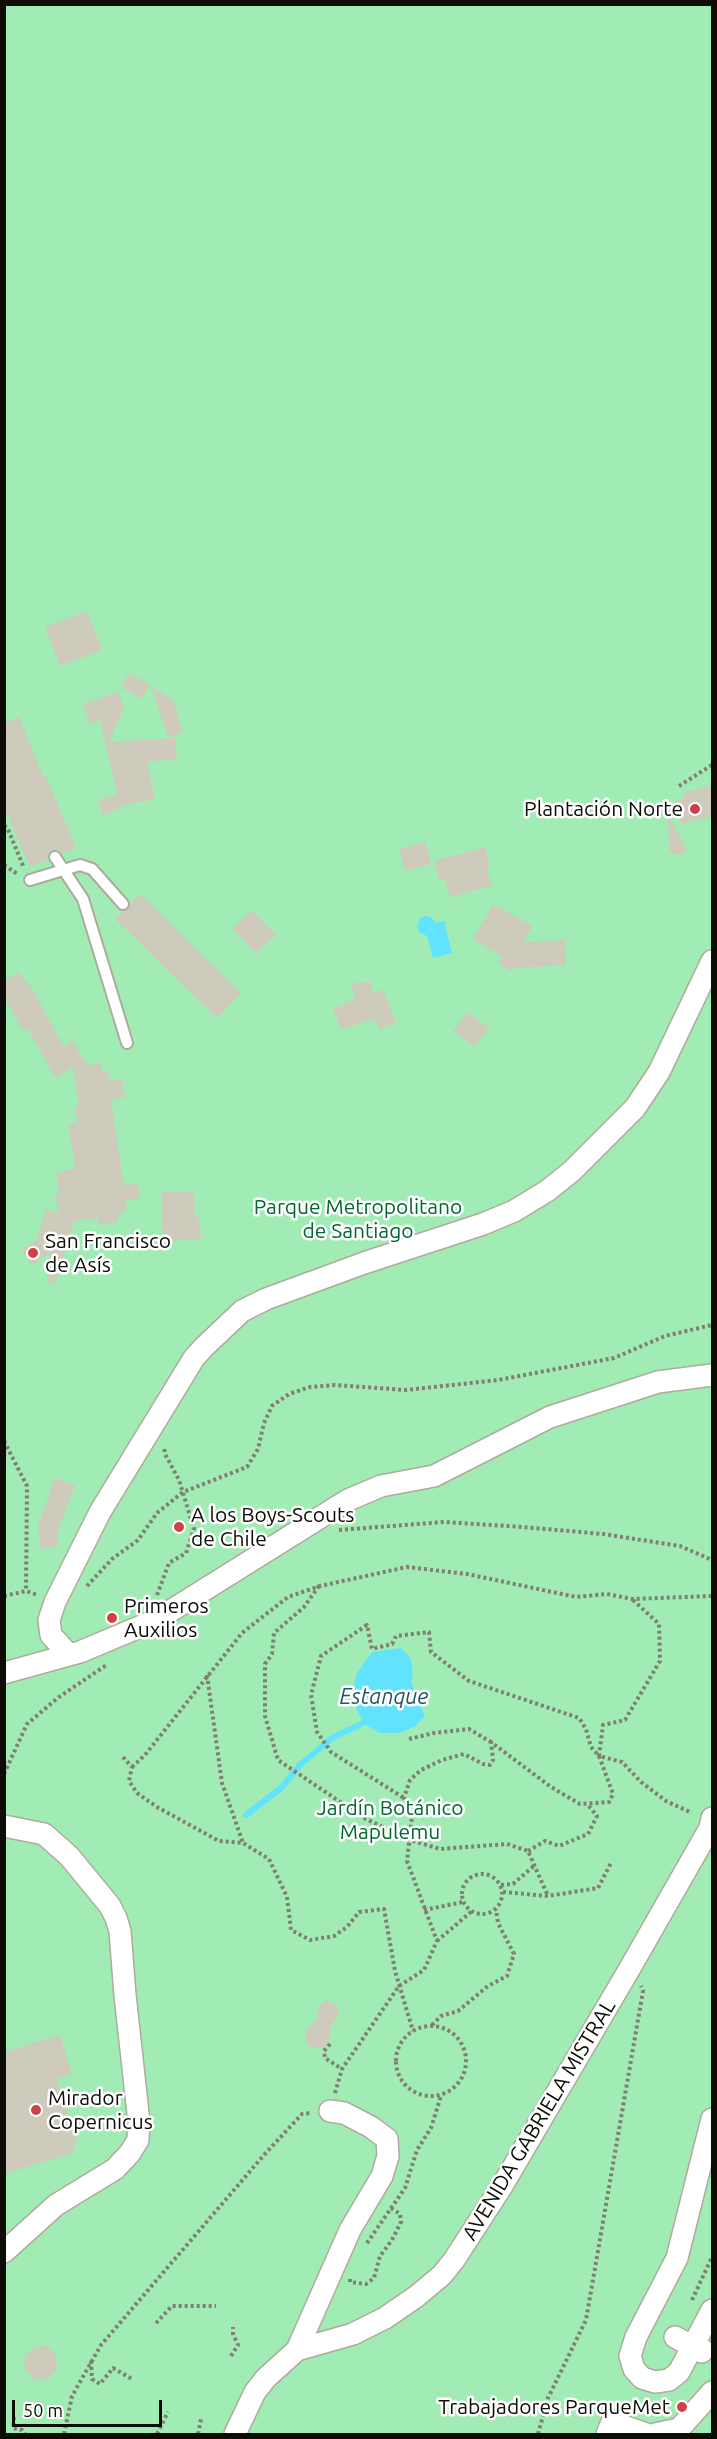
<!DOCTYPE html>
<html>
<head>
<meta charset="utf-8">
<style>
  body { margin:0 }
  #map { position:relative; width:717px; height:2439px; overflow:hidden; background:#eae6d8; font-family:Ubuntu,sans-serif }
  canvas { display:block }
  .frame { position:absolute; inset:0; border:6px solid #0d0c07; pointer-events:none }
  .scale { position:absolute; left:12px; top:2400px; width:150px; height:27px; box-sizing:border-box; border:3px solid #0d0c07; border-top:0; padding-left:8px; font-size:18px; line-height:21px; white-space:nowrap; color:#0d0c07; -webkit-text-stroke:4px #fff; paint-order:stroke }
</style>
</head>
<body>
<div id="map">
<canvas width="717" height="2439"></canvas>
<div class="frame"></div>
<div class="scale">50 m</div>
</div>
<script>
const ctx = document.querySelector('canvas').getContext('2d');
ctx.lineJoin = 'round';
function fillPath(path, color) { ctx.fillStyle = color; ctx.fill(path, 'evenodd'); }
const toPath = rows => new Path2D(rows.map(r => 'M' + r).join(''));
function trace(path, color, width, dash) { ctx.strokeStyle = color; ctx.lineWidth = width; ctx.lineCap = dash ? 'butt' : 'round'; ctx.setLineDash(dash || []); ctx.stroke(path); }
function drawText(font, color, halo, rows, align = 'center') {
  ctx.font = font + ' Ubuntu,sans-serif'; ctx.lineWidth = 5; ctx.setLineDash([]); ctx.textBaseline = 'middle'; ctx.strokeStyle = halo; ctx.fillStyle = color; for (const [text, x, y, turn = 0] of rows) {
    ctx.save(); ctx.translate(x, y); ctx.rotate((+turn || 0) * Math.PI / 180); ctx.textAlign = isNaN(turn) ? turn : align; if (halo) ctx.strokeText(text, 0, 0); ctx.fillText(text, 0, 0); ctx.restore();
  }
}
const green = toPath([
  [5,5,712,5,712,2434,5,2434]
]);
const water = toPath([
  [426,916,432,918,436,923,444,921,452,953,433,958,427,936,420,933,417,927,420,918],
  [401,1648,411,1659,413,1675,411,1682,425,1716,415,1726,400,1733,379,1733,363,1723,355,1706,353,1688,357,1673,372,1652]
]);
const stream = toPath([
  [246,1815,281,1788,301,1764,332,1738,363,1723]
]);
const building = toPath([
  [87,611,102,650,60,666,45,627],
  [129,673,150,685,142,699,121,687],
  [151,687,173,699,183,732,168,737],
  [118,692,124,708,109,742,175,738,177,759,147,762,155,799,125,805,103,816,98,800,117,794,100,720,90,724,83,704],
  [19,717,43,777,46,776,76,848,62,854,58,850,51,850,48,854,48,860,30,867,4,807,4,723],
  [712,785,712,816,681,824,675,801,684,798,682,793],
  [668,813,687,851,675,855,670,852,669,848],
  [425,842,431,864,405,871,399,849],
  [485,847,490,866,486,867,492,886,450,897,445,879,439,880,434,861],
  [140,894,241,993,217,1018,115,919,123,911,128,909,130,903],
  [493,904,533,926,523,942,565,940,566,965,514,968,513,972,498,964,503,956,473,940],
  [252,910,276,934,256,953,232,929],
  [19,972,33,990,64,1047,69,1044,69,1035,87,1065,101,1063,103,1072,108,1071,109,1081,122,1079,125,1097,111,1100,124,1185,138,1183,140,1198,126,1200,127,1209,121,1210,122,1215,118,1215,119,1222,99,1225,98,1218,74,1221,55,1284,47,1282,50,1253,31,1265,22,1249,36,1241,46,1209,59,1213,55,1195,59,1194,56,1172,75,1169,68,1124,77,1122,75,1106,79,1105,73,1067,55,1077,28,1029,23,1031,4,995,4,982],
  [372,982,372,993,383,990,396,1022,380,1030,375,1019,341,1029,333,1009,355,999,351,983],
  [467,1012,489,1028,475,1047,453,1031],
  [194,1191,195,1217,199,1217,201,1239,163,1241,161,1192],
  [55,1478,75,1485,57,1534,59,1546,40,1549,38,1526],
  [326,2000,337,2005,339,2015,331,2025,330,2040,320,2049,307,2045,305,2031,318,2019,317,2008],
  [60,2035,72,2074,57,2079,77,2141,72,2153,4,2174,4,2052],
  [48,2345,56,2357,57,2367,51,2377,46,2379,35,2379,26,2371,24,2361,26,2355,34,2348]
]);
const path = toPath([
  [679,786,712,765],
  [4,826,7,827,24,868],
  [4,865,19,875],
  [4,1441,27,1486,26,1591],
  [339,1530,444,1522,523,1527,603,1534,680,1546,712,1560],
  [87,1586,112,1559,138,1540,157,1513,183,1492,247,1467,258,1449,264,1423,272,1406,289,1394,310,1387,335,1385,406,1390,498,1380,614,1358,665,1336,712,1325],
  [319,1586,304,1607,274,1633,272,1654,265,1664,265,1716,278,1760,364,1818,410,1840,440,1849,507,1844,528,1851,548,1896],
  [157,1595,169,1563,186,1553,194,1529,179,1480,165,1454,164,1446],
  [4,1596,26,1591,38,1595],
  [633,1600,659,1624,660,1661,625,1720,603,1725,599,1756,622,1762,641,1782,666,1801,692,1813],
  [207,1675,222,1783,243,1843],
  [409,1739,434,1733,469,1729,491,1742],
  [123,1757,132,1767,129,1781,137,1793,157,1807,219,1841,243,1843,269,1859,287,1897,291,1930,310,1940,334,1936,347,1927,359,1912,384,1909,395,1971,413,2031],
  [132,1767,145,1755,242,1633,288,1597,320,1586,407,1567,467,1574,576,1597,607,1594,632,1599,712,1596],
  [4,1774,27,1724,59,1697,108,1664],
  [528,1851,545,1841,559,1846,588,1834,597,1816,588,1805],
  '462 1894a20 20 0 1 1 40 0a20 20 0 1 1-40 0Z',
  [501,1885,513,1884,535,1865],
  [503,1892,548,1896,598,1888,611,1863],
  [424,1910,463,1902],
  [437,1941,472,1911],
  [432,2025,441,2016,458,2011,488,1986,507,1976,514,1954,498,1923,496,1909],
  '396 2061a35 35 0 1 1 70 0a35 35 0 1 1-70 0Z',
  [330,2044,324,2051,325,2058,342,2069],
  [335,2093,342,2069,399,1986,424,1970,437,1941,407,1861,412,1817,404,1798,410,1780,421,1770,442,1760,464,1754,483,1764,490,1765,493,1760,491,1742,551,1787,580,1804,609,1802,613,1794,599,1756,591,1747,586,1729,579,1718,469,1681,431,1652,429,1632,396,1636,392,1644,372,1649,367,1625,321,1656,311,1695,317,1732,331,1752,404,1798],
  [367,2243,405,2188,417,2150,431,2128,441,2096],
  [350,2279,350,2282,366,2284,374,2278,380,2256,392,2240,401,2222,400,2214,391,2208],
  [692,2300,712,2257],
  [156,2323,172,2306,216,2306],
  [231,2356,238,2345,233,2334,233,2327],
  [91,2361,92,2379,100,2384,113,2368,132,2379],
  [14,2417,13,2428,22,2430,25,2434],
  [64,2434,72,2396,101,2345,264,2155,302,2114,311,2113],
  [157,2434,168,2412],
  [198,2434,201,2419],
  [538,2434,548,2398,586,2320,643,1991,641,1986]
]);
const lane = toPath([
  [55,857,83,899,127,1043],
  [30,880,80,865,92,869,123,904]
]);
const street = toPath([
  [69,1655,51,1635,49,1620,55,1602,100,1512,194,1358,204,1347,242,1311,266,1299,364,1263,483,1224,514,1211,547,1191,572,1171,635,1108,659,1072,712,961],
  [4,1673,80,1652,156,1620,348,1500,381,1486,434,1476,550,1417,658,1382,712,1375],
  [4,1826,44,1834,69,1856,110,1906,116,1918,120,1931,125,1995,139,2122,138,2140,130,2153,115,2169,56,2205,4,2252],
  [712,2119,677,2258,636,2337,630,2356,634,2369,642,2378,655,2382,669,2380,679,2372,712,2310],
  [675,2337,702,2352,703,2350],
  [297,2350,350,2230,382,2176,388,2156,387,2139,371,2127,344,2113,330,2111],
  [235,2434,255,2392,266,2378,297,2350,353,2334,385,2318,417,2296,442,2275,454,2260,502,2186,630,1968,710,1828,712,1818],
  [607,2434,612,2422,646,2434],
  [655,2434,679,2429,712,2392]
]);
const markers = [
  [695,809,6,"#d04048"],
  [33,1253,6,"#d04048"],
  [179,1527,6,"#d04048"],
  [112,1618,6,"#d04048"],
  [36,2110,6,"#d04048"],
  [682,2407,6,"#d04048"]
];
const poiNames = [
  ["Plantación Norte",683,809,"right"],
  ["San Francisco",45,1241],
  ["de Asís",45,1265],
  ["A los Boys-Scouts",191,1515],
  ["de Chile",191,1539],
  ["Primeros",124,1606],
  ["Auxilios",124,1630],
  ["Mirador",48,2098],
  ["Copernicus",48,2122],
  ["Trabajadores ParqueMet",670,2407,"right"]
];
const parkNames = [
  ["Parque Metropolitano",358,1207],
  ["de Santiago",358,1231],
  ["Jardín Botánico",390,1808],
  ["Mapulemu",390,1832]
];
const streetNames = [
  ["AVENIDA GABRIELA MISTRAL",539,2120,-59]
];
const waterNames = [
  ["Estanque",384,1697]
];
fillPath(green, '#a1ecb4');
fillPath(water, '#62e3fd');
trace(stream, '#62e3fd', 6);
fillPath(building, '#cecabc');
trace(lane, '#aeab9d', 14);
trace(street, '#aeab9d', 24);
trace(path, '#817e74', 4, [3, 3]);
trace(lane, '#fff', 10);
trace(street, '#fff', 21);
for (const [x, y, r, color] of markers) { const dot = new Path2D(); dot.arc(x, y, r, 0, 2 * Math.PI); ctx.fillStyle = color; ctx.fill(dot); trace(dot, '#fff', 2); }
drawText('21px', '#0d0c07', '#fff', poiNames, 'left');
drawText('21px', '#006731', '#fff', parkNames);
drawText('21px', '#0d0c07', '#fff', streetNames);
drawText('italic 22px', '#225863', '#fff', waterNames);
</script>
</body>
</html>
